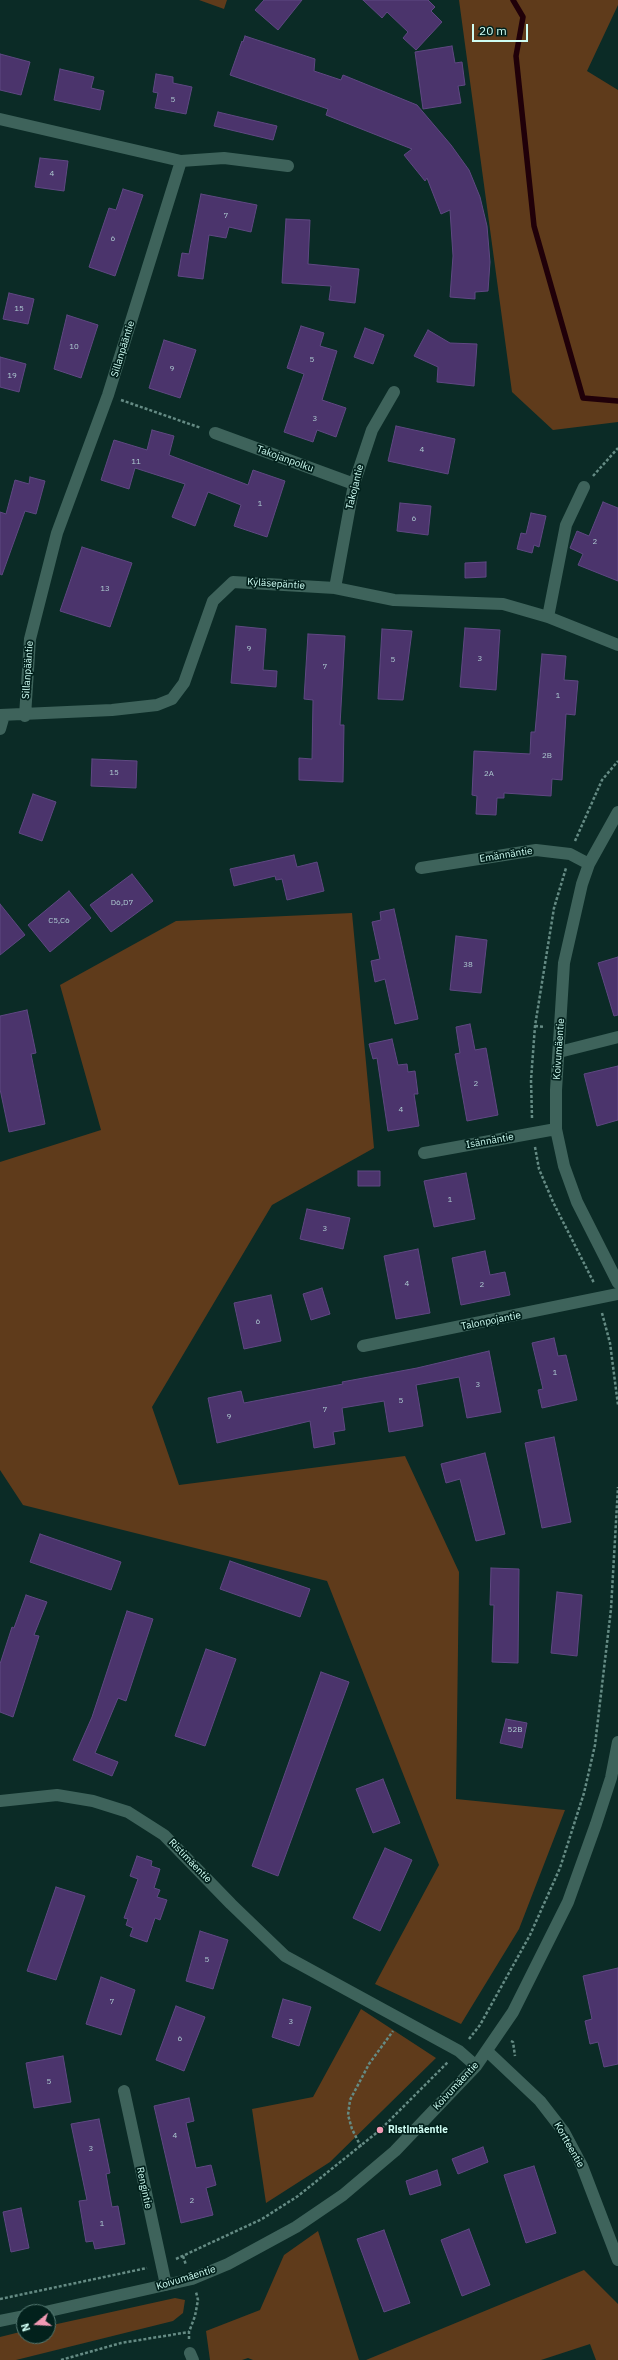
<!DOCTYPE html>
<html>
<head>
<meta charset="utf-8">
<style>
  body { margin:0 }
  #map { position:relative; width:618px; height:2360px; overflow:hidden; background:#0b2b26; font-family:"IBM Plex Sans",sans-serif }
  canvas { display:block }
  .north { position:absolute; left:16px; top:2304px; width:40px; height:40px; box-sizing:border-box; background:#02211c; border:1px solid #547972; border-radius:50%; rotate:252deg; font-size:11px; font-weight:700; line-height:16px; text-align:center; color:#cffdf3 }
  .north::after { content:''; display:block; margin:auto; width:14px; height:18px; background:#f19ab4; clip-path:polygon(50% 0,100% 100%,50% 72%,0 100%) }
  .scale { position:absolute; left:472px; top:24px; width:56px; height:18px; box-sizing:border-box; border:2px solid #cffdf3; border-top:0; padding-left:5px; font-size:12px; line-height:14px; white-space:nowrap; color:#cffdf3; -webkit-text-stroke:3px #02211c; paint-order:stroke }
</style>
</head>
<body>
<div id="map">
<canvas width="618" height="2360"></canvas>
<div class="north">N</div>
<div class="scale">20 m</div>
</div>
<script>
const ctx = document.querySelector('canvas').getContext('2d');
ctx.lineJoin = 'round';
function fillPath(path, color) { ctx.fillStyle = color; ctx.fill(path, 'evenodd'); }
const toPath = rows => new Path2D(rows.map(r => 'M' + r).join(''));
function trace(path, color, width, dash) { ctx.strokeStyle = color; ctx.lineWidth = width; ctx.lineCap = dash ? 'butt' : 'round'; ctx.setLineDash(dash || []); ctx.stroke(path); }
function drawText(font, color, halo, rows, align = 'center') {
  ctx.font = font + ' "IBM Plex Sans",sans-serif'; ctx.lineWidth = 3.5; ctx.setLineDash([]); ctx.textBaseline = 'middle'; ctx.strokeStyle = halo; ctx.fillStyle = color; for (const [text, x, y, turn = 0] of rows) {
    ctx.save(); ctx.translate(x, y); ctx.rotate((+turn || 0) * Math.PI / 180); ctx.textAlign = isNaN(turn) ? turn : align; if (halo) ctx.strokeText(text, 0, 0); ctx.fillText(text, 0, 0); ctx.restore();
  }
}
const green = toPath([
  [199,0,227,0,224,9],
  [459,0,618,0,618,5,587,71,618,90,618,422,553,430,512,392],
  [352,913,374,1148,272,1205,152,1407,179,1485,405,1456,459,1572,456,1799,565,1810,519,1929,461,2024,375,1984,439,1865,327,1581,23,1505,0,1470,0,1162,101,1130,60,985,176,921],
  [361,2009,436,2058,330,2162,266,2203,252,2109,313,2097],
  [318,2231,359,2360,253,2360,248,2358,242,2360,210,2360,206,2331,260,2310,284,2255],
  [584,2270,618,2304,618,2360,596,2360,590,2344,541,2360,366,2360],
  [175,2298,185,2300,183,2313,173,2321,16,2360,0,2360,0,2337,24,2331,24,2336,48,2336,48,2326]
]);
const stream = toPath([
  [513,0,523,17,516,56,534,226,583,398,618,401]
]);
const building = toPath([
  [264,0,302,0,278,30,255,10,264,0],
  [363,0,428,0,435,7,431,11,442,22,416,50,403,38,408,32,387,12,382,18,363,0],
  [245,36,315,59,314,71,341,80,343,75,417,105,451,145,469,170,480,197,487,226,490,262,488,291,475,292,475,299,450,297,453,256,450,210,441,214,427,178,425,181,404,155,412,149,326,115,328,109,230,75,242,41,243,42,245,36],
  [452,46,455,63,462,62,465,85,458,86,461,103,423,109,415,52,452,46],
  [0,54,30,62,21,95,0,90,0,54],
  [60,69,94,77,91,88,104,91,100,110,54,100,60,69],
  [156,74,173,77,173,83,192,87,186,114,155,108,158,93,153,92,156,74],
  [218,112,277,126,273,140,214,126,218,112],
  [40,158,68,161,64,191,35,187,40,158],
  [123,189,143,195,115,276,89,267,109,208,116,210,123,189],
  [201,194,257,205,251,232,229,227,226,238,209,235,203,279,178,276,182,253,189,254,201,194],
  [286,219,310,220,308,264,359,269,355,303,329,300,331,286,282,283,286,219],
  [9,293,34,299,28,324,3,319,9,293],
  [67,315,98,325,81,378,54,369,67,315],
  [301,326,324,333,320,346,337,351,322,400,346,408,336,437,317,430,313,442,284,432,304,374,287,368,301,326],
  [365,328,384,335,373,364,354,357,365,328],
  [428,330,450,343,477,344,474,386,437,382,438,367,414,356,428,330],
  [164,340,196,350,180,398,149,388,164,340],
  [0,357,26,364,19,392,0,387,0,357],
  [396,426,455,439,448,474,388,461,396,426],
  [152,430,174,436,169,455,248,485,253,470,285,481,267,537,234,526,241,505,208,492,195,526,172,517,185,484,135,468,129,489,101,480,114,440,147,450,152,430],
  [30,477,45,481,36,514,25,511,2,575,0,574,0,512,6,514,15,480,29,484,30,477],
  [603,502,618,508,618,581,578,565,583,554,570,548,577,531,589,536,603,502],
  [400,503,431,506,428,535,397,531,400,503],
  [531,513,546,516,539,547,534,545,532,553,517,549,521,533,526,534,531,513],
  [82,547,132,563,110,627,60,611,82,547],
  [486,562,486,577,465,578,465,563,486,562],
  [236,626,266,629,263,670,277,671,276,687,231,683,236,626],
  [465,628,500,630,496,690,460,687,465,628],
  [382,629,412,631,403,700,378,699,382,629],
  [308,634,345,636,340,725,344,725,343,782,299,780,299,758,312,759,313,700,304,699,308,634],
  [542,654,566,656,564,680,578,681,575,715,566,714,562,780,552,779,551,796,504,793,504,798,497,798,496,815,476,814,477,796,472,795,474,751,530,754,531,732,535,732,542,654],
  [92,759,137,761,136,788,91,786,92,759],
  [33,794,56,802,42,841,19,833,33,794],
  [294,855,297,867,317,862,324,891,287,900,282,879,276,880,275,876,234,886,230,869,294,855],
  [132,874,153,901,111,932,90,905,132,874],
  [69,891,91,918,50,952,28,925,69,891],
  [0,904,25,935,0,955,0,904],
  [394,909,418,1019,395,1024,385,979,375,982,371,961,380,959,372,922,381,920,380,912,394,909],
  [456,936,487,940,481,993,450,990,456,936],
  [618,957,618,1015,614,1016,598,963,618,957],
  [27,1010,36,1053,31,1054,45,1124,9,1132,0,1089,0,1016,27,1010],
  [470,1024,475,1050,486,1048,498,1115,467,1121,455,1054,460,1053,456,1027,470,1024],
  [392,1039,398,1065,407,1064,408,1072,415,1071,418,1094,414,1094,419,1126,388,1131,377,1058,373,1059,369,1044,392,1039],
  [618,1066,618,1120,597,1126,584,1074,618,1066],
  [358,1171,380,1171,380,1186,358,1186,358,1171],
  [466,1173,475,1219,434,1227,424,1181,466,1173],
  [307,1209,350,1218,343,1249,300,1239,307,1209],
  [418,1249,430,1313,396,1319,384,1256,418,1249],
  [485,1251,490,1275,505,1272,510,1295,461,1305,452,1258,485,1251],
  [322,1288,330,1314,311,1320,303,1294,322,1288],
  [271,1295,281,1341,244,1349,234,1303,271,1295],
  [554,1338,558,1356,566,1355,577,1400,542,1408,538,1390,543,1389,532,1343,554,1338],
  [489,1351,501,1412,467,1418,459,1377,416,1385,423,1426,389,1432,384,1401,342,1408,345,1430,333,1432,335,1444,314,1448,310,1421,217,1443,208,1398,241,1391,244,1403,343,1384,342,1382,417,1368,489,1351],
  [554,1437,571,1522,542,1528,525,1443,554,1437],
  [485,1453,505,1534,476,1541,460,1479,446,1483,441,1464,485,1453],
  [40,1534,121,1562,111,1590,30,1562,40,1534],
  [230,1561,310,1589,300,1617,220,1589,230,1561],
  [491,1568,519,1569,518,1663,492,1662,494,1605,490,1605,491,1568],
  [557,1592,582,1595,577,1656,551,1653,557,1592],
  [26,1595,47,1602,34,1635,39,1636,13,1717,0,1712,0,1664,12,1627,14,1628,26,1595],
  [127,1611,153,1619,126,1701,118,1698,95,1753,118,1762,112,1776,73,1760,92,1717,127,1611],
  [206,1649,236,1659,205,1746,175,1736,206,1649],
  [321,1672,349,1682,278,1876,252,1866,321,1672],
  [506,1719,527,1723,522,1748,500,1743,506,1719],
  [383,1779,400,1823,373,1833,356,1789,383,1779],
  [385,1848,412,1860,380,1931,353,1918,385,1848],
  [137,1856,152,1861,151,1866,160,1869,154,1888,160,1890,157,1897,167,1900,160,1920,155,1918,147,1942,130,1936,133,1928,126,1925,128,1919,124,1918,138,1879,130,1876,137,1856],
  [56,1887,85,1896,56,1980,27,1971,56,1887],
  [200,1931,228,1940,213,1989,186,1981,200,1931],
  [618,1968,618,2064,604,2067,598,2042,590,2044,585,2021,592,2019,583,1976,618,1968],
  [101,1977,135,1990,121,2035,86,2024,101,1977],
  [283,1999,311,2007,299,2046,272,2037,283,1999],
  [176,2006,205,2017,184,2071,156,2060,176,2006],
  [63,2056,71,2102,34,2108,26,2063,63,2056],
  [189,2098,194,2121,186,2123,196,2168,211,2165,216,2185,206,2188,213,2215,181,2223,154,2106,189,2098],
  [99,2119,110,2173,106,2174,112,2207,118,2206,125,2244,95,2249,93,2241,86,2242,79,2201,87,2200,71,2124,99,2119],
  [483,2147,488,2162,458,2174,452,2159,483,2147],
  [534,2166,556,2233,526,2243,504,2175,534,2166],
  [437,2170,441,2185,410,2195,406,2181,437,2170],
  [21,2208,29,2248,11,2252,3,2212,21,2208],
  [469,2229,490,2285,462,2296,441,2240,469,2229],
  [384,2230,410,2303,384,2312,357,2239,384,2230]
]);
const path = toPath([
  [121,400,201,428],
  [593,476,618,448],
  [575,841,602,780,618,761],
  [535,1026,545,1027],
  [532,1118,531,1080,535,1026,554,908,566,868],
  [535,1147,539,1169,553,1202,594,1283],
  [602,1313,610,1343,618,1405],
  [469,2039,480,2025,530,1935,560,1868,584,1793,595,1745,611,1609,618,1487],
  [511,2041,513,2042,515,2056],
  [361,2147,352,2129,348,2115,350,2100,369,2064,393,2031],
  [183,2256,186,2265],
  [176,2259,262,2219,298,2196,380,2130,448,2062],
  [0,2299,147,2268],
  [189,2339,189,2332,195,2316,198,2300,196,2292],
  [61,2360,121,2343,189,2332]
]);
const minor = toPath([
  [0,119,181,161,108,395,57,533,30,639,25,716],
  [181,161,224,158,288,166],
  [215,433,354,484],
  [335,588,354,484,372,430,394,392],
  [548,617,566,525,584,487],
  [0,715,112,710,157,705,172,699,184,683,213,601,233,582,335,588,394,600,503,604,548,617,618,645],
  [0,729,4,715],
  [618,812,589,864,582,884,564,963,556,1090,556,1129,564,1166,577,1202,618,1283],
  [421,868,536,850,570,854,589,864],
  [559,1052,618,1037],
  [424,1153,556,1129],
  [363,1346,618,1294],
  [0,1801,57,1795,93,1801,128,1812,164,1835,231,1904,285,1956,459,2051,476,2066],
  [487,2051,540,2101,564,2132,582,2166,618,2260],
  [124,2091,166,2285],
  [45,2312,192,2279,228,2264,296,2227,343,2195,395,2151,476,2066,513,2012,568,1902,596,1824,611,1778,618,1742],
  [0,2321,24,2316],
  [190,2353,193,2360]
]);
const markers = [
  [380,2130,4,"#f19ab4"]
];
const numberNames = [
  ["5",173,100],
  ["4",52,174],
  ["7",226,216],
  ["6",113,239],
  ["15",19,309],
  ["10",74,347],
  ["5",312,360],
  ["9",172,369],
  ["19",12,376],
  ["3",315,419],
  ["4",422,450],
  ["11",136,462],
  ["1",260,504],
  ["6",414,519],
  ["2",595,542],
  ["13",105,589],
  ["9",249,649],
  ["3",480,659],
  ["5",393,660],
  ["7",325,667],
  ["1",558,696],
  ["2B",547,756],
  ["15",114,773],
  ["2A",489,774],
  ["D6,D7",122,903],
  ["C5,C6",59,921],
  ["38",468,965],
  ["2",476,1084],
  ["4",401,1110],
  ["1",450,1200],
  ["3",325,1229],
  ["4",407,1284],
  ["2",482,1285],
  ["6",258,1322],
  ["1",555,1373],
  ["3",478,1385],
  ["5",401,1401],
  ["7",325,1410],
  ["9",229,1417],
  ["52B",515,1730],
  ["5",207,1960],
  ["7",112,2002],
  ["3",291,2022],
  ["6",180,2039],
  ["5",49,2082],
  ["4",175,2136],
  ["3",91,2149],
  ["2",192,2201],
  ["1",102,2224]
];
const streetNames = [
  ["Sillanpääntie",123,349,-73],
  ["Takojanpolku",285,459,20],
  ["Takojantie",355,487,-76],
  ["Kyläsepäntie",276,584,4],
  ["Sillanpääntie",28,670,-86],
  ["Emännäntie",506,855,-9],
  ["Koivumäentie",559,1049,-86],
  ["Isännäntie",490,1141,-10],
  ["Talonpojantie",491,1321,-11],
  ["Ristimäentie",190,1861,46],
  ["Koivumäentie",456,2086,-47],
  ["Kortteentie",569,2145,60],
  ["Rengintie",144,2188,78],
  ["Koivumäentie",186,2278,-17]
];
const poiNames = [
  ["Ristimäentie",388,2130]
];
fillPath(green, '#5f3b1b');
trace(stream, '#200009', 5.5);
fillPath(building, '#4b346c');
trace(building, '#5f4882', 1);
trace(path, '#658b84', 2.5, [3, 2]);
trace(minor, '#3e635b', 12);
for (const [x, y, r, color] of markers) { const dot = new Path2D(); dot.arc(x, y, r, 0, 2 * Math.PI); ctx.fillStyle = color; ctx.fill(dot); trace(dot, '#02211c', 1.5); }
drawText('8px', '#aecbd1', null, numberNames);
drawText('10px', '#cffdf3', '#02211c', streetNames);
drawText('bold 10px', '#cffdf3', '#02211c', poiNames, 'left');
</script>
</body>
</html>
